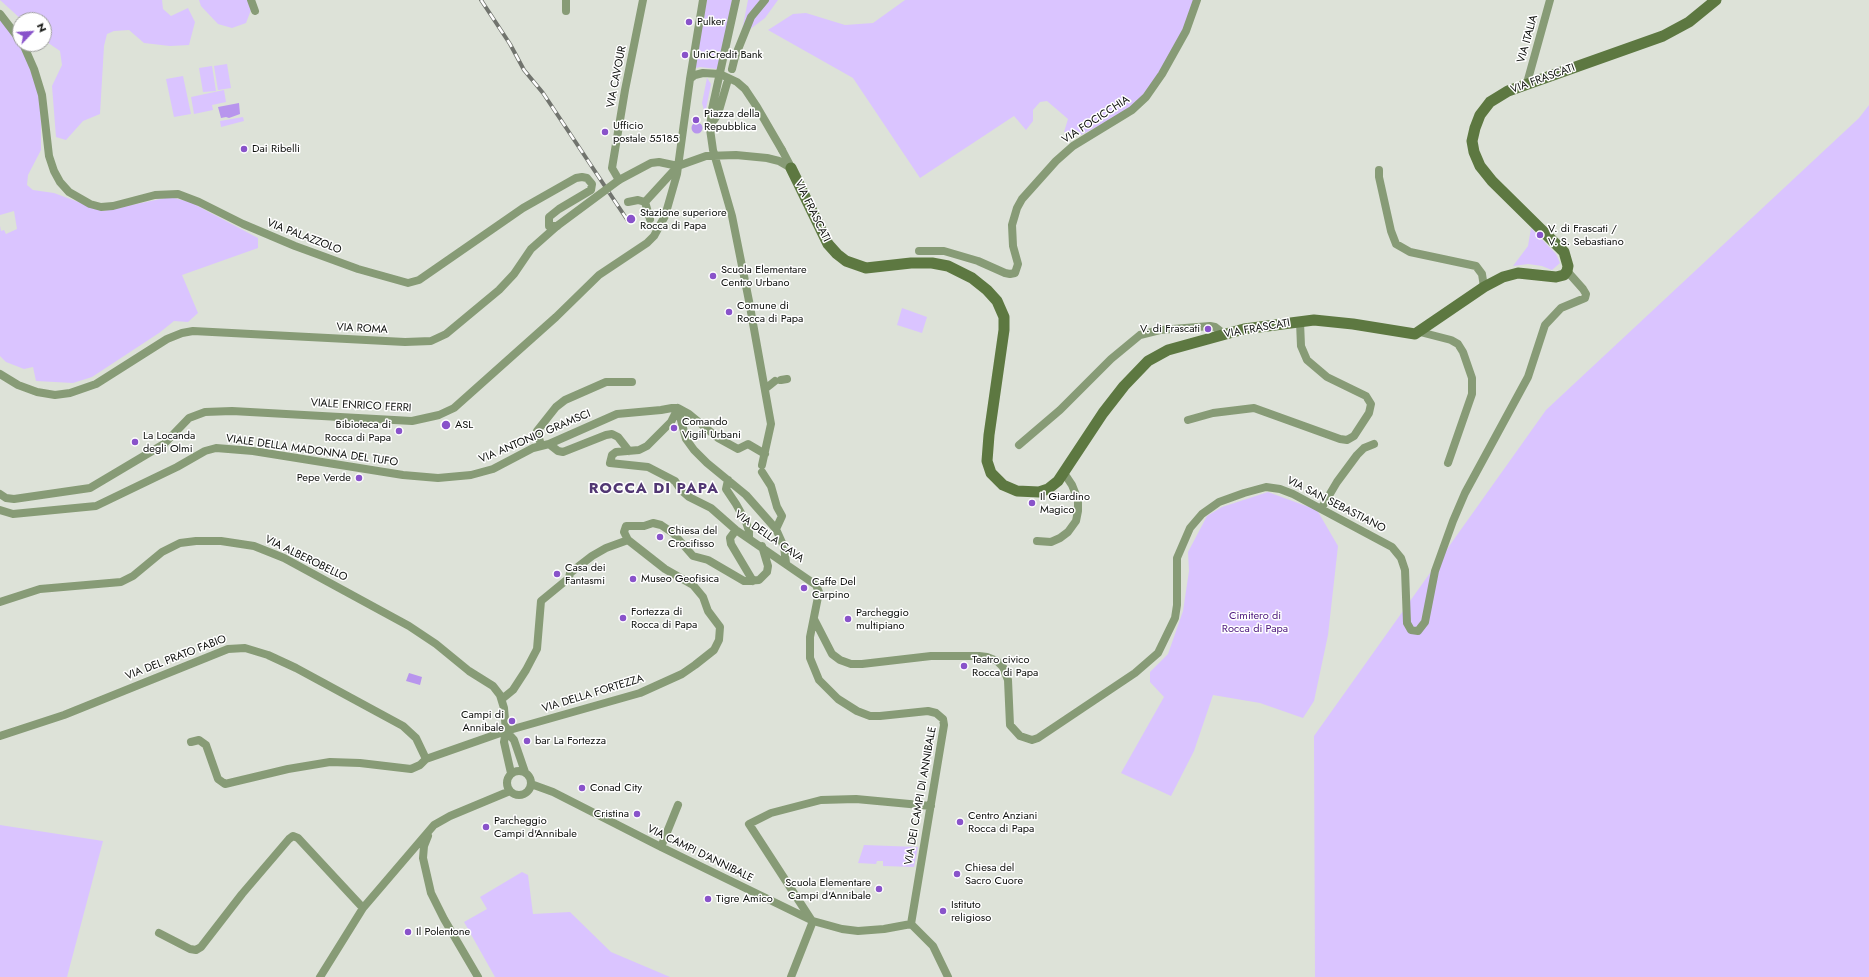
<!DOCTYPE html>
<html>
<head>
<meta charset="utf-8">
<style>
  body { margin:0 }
  #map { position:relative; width:1869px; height:977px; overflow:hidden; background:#dde2d8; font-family:Jost,sans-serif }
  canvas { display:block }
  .north { position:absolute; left:12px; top:12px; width:40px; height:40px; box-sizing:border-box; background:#fff; border:1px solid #9e9f9d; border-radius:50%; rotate:65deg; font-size:11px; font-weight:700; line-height:16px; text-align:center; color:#0c0e0b }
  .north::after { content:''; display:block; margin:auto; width:14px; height:18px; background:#8953ca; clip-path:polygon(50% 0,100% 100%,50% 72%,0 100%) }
</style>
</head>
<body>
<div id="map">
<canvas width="1869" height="977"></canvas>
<div class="north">N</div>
</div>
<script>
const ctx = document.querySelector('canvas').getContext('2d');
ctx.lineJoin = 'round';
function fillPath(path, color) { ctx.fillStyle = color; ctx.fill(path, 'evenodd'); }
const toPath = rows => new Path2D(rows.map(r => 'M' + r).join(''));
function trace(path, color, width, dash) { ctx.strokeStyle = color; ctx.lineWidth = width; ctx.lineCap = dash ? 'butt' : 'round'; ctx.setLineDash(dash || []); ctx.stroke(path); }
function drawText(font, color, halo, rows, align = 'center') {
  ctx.font = font + ' Jost,sans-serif'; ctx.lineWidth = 3; ctx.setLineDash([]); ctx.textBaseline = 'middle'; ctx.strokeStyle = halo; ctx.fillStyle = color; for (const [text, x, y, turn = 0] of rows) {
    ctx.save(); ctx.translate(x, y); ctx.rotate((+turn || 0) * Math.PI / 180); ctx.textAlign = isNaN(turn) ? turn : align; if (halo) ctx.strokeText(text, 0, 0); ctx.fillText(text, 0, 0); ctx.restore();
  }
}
const green = toPath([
  [0,0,162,0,163,9,171,16,188,8,195,22,189,45,170,46,144,43,129,30,114,31,107,34,104,46,100,114,83,121,66,140,56,137,52,86,62,65,60,51,44,40,44,20,22,20],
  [199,0,249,0,251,10,246,23,232,28,218,24,201,6],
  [707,0,732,0,719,67,717,69,700,67,696,68,693,66],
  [748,0,778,0,765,18,741,36],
  [905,0,1194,0,1183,32,1153,85,1126,112,1081,135,1064,132,1068,119,1047,101,1040,102,1033,110,1033,121,1026,130,1014,116,920,178,853,78,768,30,793,14,806,13,845,25,873,23],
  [0,19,14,35,26,58,39,95,41,124,41,150,28,175,27,185,33,190,54,193,103,211,170,197,190,202,258,238,258,248,182,275,198,313,188,322,174,321,159,333,92,377,73,383,36,381,33,367,24,369,6,362,0,356,0,226,1,231,4,230,6,234,17,229,14,211,0,215],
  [227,64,231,88,218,90,214,66],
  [212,66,216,91,203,92,199,68],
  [183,76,191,114,174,117,166,79],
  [707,78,711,84,705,114,702,103],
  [224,90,226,102,212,105,213,110,194,114,191,97],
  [1869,105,1869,977,1315,977,1314,736,1546,410,1859,118],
  [243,117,244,121,221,127,220,121],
  [1531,228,1556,254,1560,263,1552,270,1542,266,1528,264,1513,266,1528,246],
  [902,308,927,317,922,333,897,325],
  [1268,492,1317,510,1338,546,1328,635,1314,701,1303,718,1260,703,1213,695,1194,751,1171,796,1121,773,1164,697,1150,682,1150,672,1168,654,1183,611,1189,571,1188,552,1207,516,1222,507],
  [0,825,103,841,67,977,0,977],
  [864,845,918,847,914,867,883,866,883,861,877,861,876,864,858,863],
  [522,872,528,875,533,914,570,912,611,952,670,977,495,977,464,922,487,909,480,897]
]);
const water = toPath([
  [239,103,240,114,229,118,226,117,221,118,218,107],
  '691.5 128a5.5 5.5 0 1 1 11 0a5.5 5.5 0 1 1-11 0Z',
  [409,673,422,677,420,685,406,681]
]);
const street = toPath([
  [251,0,255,11],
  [643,0,625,90,612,168,619,180,651,163,659,162,678,166],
  [736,0,712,109,710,129,713,150,732,216,749,301,771,424,762,465],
  [566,11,566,0],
  [0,14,20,40],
  [23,44,34,69,42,95,49,156,54,171,60,182,69,192,90,204,101,207,113,206,155,195,178,194,199,202,243,224,295,246,358,269,408,283,419,280,523,208,576,178,582,177,587,178,592,184,591,190,559,209,549,217,549,226,557,226],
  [732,69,735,57,751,17,765,0],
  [690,79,703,0],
  [1527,83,1550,0],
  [710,126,718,114,727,83],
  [782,150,791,167],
  [1379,170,1379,177,1391,231,1396,244,1410,252,1476,266,1482,274,1484,287],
  [628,202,638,200,645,202,678,166,706,156,736,155,767,158,779,161,791,168],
  [645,202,650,219],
  [919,251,944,251,978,261,1005,273,1010,274,1015,273,1018,264,1013,246,1012,225,1017,208,1022,199,1056,161,1073,146,1132,110,1146,97,1162,74,1186,31,1197,0],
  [1420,332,1451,340,1458,344,1463,352,1472,378,1472,394,1448,463],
  [0,374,18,385,37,392,55,395,70,393,96,384,167,339,182,333,193,331,405,342,431,341,446,334,499,290,514,274,531,249,557,226],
  [781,380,787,379],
  [765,389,775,381],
  [678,408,671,422,647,446,639,450,616,452,612,455,610,463,648,467,675,481,681,490,689,497,711,508,736,530,816,585,819,592,810,637,810,658,819,680,838,699,857,711,870,716,880,716,928,711,936,713,943,719,944,725,911,924],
  [678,409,686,439,694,450,707,463,746,495,776,529],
  [1188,420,1213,413,1254,408,1340,439,1347,440,1354,436,1369,413,1371,404,1366,396,1327,377,1307,360,1301,346,1300,322],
  [549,444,558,451,563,452,606,435,612,434,618,437,629,451],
  [541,445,537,431,556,407,565,400,606,382,632,382],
  [1019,445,1060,410,1111,359,1140,335,1160,330,1210,326,1215,327,1224,334],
  [762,472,771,486,777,507,782,516,776,529,784,547,786,563],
  [728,480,726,489,736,504,746,522,749,531,749,538],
  [0,494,6,498,14,499,90,488,164,444,189,418,205,412,232,411,412,421,439,415,454,408,556,317,599,275,647,243,654,236,665,216,677,174,690,79,695,75,703,73,720,74],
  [1321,509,1337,482,1357,455,1364,448,1374,444],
  [0,510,13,514,96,506,177,467,205,451,216,448,253,451,403,475,438,478,471,475,493,469,533,448,549,444,617,414,661,410,672,408,678,408,689,414,718,438,738,449,748,444,765,454],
  [736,530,730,538,731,544,753,581],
  [1037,541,1051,542,1060,538,1068,532,1076,521,1078,511,1078,500,1072,485,1064,473],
  [0,602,40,589,121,582,133,576,162,552,180,543,196,541,221,541,254,546,284,558,409,626,436,644,469,671,493,686,500,695,504,708,506,731,504,742,511,773],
  [814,619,832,654,840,660,851,664,862,664,931,656,979,656,987,657,997,661,1003,667,1008,680,1010,725,1020,736,1032,740,1038,738,1135,673,1158,653,1175,618,1177,605,1177,558,1190,528,1202,514,1219,502,1244,493,1266,487,1280,489,1293,494,1392,547,1401,558,1405,570,1407,623,1411,630,1418,631,1425,622,1435,571,1453,521,1465,493,1528,377,1545,325,1561,308,1585,298,1586,294,1583,289,1567,271],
  [502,699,513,690,526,670,537,649,541,601,569,578,570,573,592,556,606,548,628,540,624,532,626,526,644,526,653,523,661,525,673,533,693,556,708,560,744,581,759,580,767,572,768,566,762,546],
  [506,731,514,740,525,772],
  [0,736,64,715,228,649,245,648,268,655,296,668,403,726,416,738,426,759],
  [191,742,199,740,206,745,218,779,225,784,288,769,330,762,360,763,411,769,420,765,426,759,506,731,640,693,682,674,695,665,714,650,719,640,720,627,708,611,703,597,693,585,665,569,628,540],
  '507 783a12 12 0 1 1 24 0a12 12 0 1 1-24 0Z',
  [531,784,553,792,661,847,813,921,842,929,858,931,884,929,911,924],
  [428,836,424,846,423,858,431,893,444,919,478,977],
  [661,847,678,805],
  [812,921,749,824,771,813,821,800,856,799,931,806],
  [911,924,933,946,948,977],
  [159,933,190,949,196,950,201,947,242,894,289,839,293,836,298,838,363,908],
  [320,977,363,908,434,825,450,816,510,791],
  [791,977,813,921]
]);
const secondary = toPath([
  [791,168,828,244,837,254,846,261,866,268,911,263,932,263,948,266,972,278,987,290,997,301,1004,317,1004,330,989,435,987,461,991,473,1003,485,1017,491,1039,492,1048,489,1058,481,1103,413,1124,386,1148,361,1168,350,1244,329,1314,320,1353,324,1415,334,1484,287,1503,277,1518,273,1556,277,1564,275,1567,271,1568,266,1564,252,1492,181,1480,166,1474,152,1472,141,1475,128,1480,115,1490,102,1508,91,1663,36,1689,22,1716,0]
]);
const rail = toPath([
  [481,0,510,44,524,70,543,93,628,221]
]);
const streetBridge = toPath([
  [720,74,737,82,745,89,757,107,782,150],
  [557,226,619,180]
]);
const markers = [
  [689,22,4,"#8953ca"],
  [685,55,4,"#8953ca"],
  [696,120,4,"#8953ca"],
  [605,132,4,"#8953ca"],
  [244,149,4,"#8953ca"],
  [631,219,5,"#8953ca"],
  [1540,235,4,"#8953ca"],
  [713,276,4,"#8953ca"],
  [729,312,4,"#8953ca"],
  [1208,329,4,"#8953ca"],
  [446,425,5,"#8953ca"],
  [674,428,4,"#8953ca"],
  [399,431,4,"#8953ca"],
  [135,442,4,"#8953ca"],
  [359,478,4,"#8953ca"],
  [1032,503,4,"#8953ca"],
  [660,537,4,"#8953ca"],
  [557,574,4,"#8953ca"],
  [633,579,4,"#8953ca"],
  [804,588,4,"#8953ca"],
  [623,618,4,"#8953ca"],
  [848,619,4,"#8953ca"],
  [964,666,4,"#8953ca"],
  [512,721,4,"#8953ca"],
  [527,741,4,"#8953ca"],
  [582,788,4,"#8953ca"],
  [637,814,4,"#8953ca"],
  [960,822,4,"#8953ca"],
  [486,827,4,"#8953ca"],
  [957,874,4,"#8953ca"],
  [879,889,4,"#8953ca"],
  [708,899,4,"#8953ca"],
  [943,911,4,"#8953ca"],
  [408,932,4,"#8953ca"]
];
const poiNames = [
  ["Pulker",697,22],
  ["UniCredit Bank",693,55],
  ["Piazza della",704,114],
  ["Repubblica",704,127],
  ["Ufficio",613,126],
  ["postale 55185",613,139],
  ["Dai Ribelli",252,149],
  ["Stazione superiore",640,213],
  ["Rocca di Papa",640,226],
  ["V. di Frascati /",1548,229],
  ["V. S. Sebastiano",1548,242],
  ["Scuola Elementare",721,270],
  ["Centro Urbano",721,283],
  ["Comune di",737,306],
  ["Rocca di Papa",737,319],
  ["V. di Frascati",1200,329,"right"],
  ["Comando",682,422],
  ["Vigili Urbani",682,435],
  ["Bibioteca di",391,425,"right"],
  ["Rocca di Papa",391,438,"right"],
  ["ASL",455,425],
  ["La Locanda",143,436],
  ["degli Olmi",143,449],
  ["Pepe Verde",351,478,"right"],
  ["Il Giardino",1040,497],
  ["Magico",1040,510],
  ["Chiesa del",668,531],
  ["Crocifisso",668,544],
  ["Casa dei",565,568],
  ["Fantasmi",565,581],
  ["Museo Geofisica",641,579],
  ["Caffe Del",812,582],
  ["Carpino",812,595],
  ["Fortezza di",631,612],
  ["Rocca di Papa",631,625],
  ["Parcheggio",856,613],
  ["multipiano",856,626],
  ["Teatro civico",972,660],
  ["Rocca di Papa",972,673],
  ["Campi di",504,715,"right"],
  ["Annibale",504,728,"right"],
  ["bar La Fortezza",535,741],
  ["Conad City",590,788],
  ["Cristina",629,814,"right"],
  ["Centro Anziani",968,816],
  ["Rocca di Papa",968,829],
  ["Parcheggio",494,821],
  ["Campi d'Annibale",494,834],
  ["Chiesa del",965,868],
  ["Sacro Cuore",965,881],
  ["Scuola Elementare",871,883,"right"],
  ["Campi d'Annibale",871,896,"right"],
  ["Tigre Amico",716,899],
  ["Istituto",951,905],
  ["religioso",951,918],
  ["Il Polentone",416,932]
];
const streetNames = [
  ["VIA ITALIA",1528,39,-74],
  ["VIA CAVOUR",617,77,-79],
  ["VIA FRASCATI",1543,79,-20],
  ["VIA FOCICCHIA",1096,120,-33],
  ["VIA FRASCATI",812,211,64],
  ["VIA PALAZZOLO",304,237,21],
  ["VIA ROMA",362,329,3],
  ["VIA FRASCATI",1257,329,-10],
  ["VIALE ENRICO FERRI",361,406,3],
  ["VIA ANTONIO GRAMSCI",535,437,-23],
  ["VIALE DELLA MADONNA DEL TUFO",312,451,8],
  ["VIA SAN SEBASTIANO",1336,505,27],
  ["VIA DELLA CAVA",769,537,35],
  ["VIA ALBEROBELLO",306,559,26],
  ["VIA DEL PRATO FABIO",176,658,-21],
  ["VIA DELLA FORTEZZA",593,694,-17],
  ["VIA DEI CAMPI DI ANNIBALE",921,796,-80],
  ["VIA CAMPI D'ANNIBALE",700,854,26]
];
const parkNames = [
  ["Cimitero di",1255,616],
  ["Rocca di Papa",1255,629]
];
const districtNames = [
  ["ROCCA DI PAPA",654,489]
];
fillPath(green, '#dac4ff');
fillPath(water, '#b895ed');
trace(street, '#879b76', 8);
trace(secondary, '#5d7841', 11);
trace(rail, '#71746e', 4);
trace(rail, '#fff', 2.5, [8]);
trace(streetBridge, '#879b76', 8);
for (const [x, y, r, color] of markers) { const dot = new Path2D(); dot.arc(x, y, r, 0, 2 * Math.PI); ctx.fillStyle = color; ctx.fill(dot); trace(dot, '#fff', 1.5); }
drawText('11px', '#0c0e0b', '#fff', poiNames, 'left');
drawText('11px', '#0c0e0b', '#fff', streetNames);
drawText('11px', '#4c177d', '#fff', parkNames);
ctx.letterSpacing = '1px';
drawText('bold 15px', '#513773', '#fff', districtNames);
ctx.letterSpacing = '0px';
</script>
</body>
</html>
